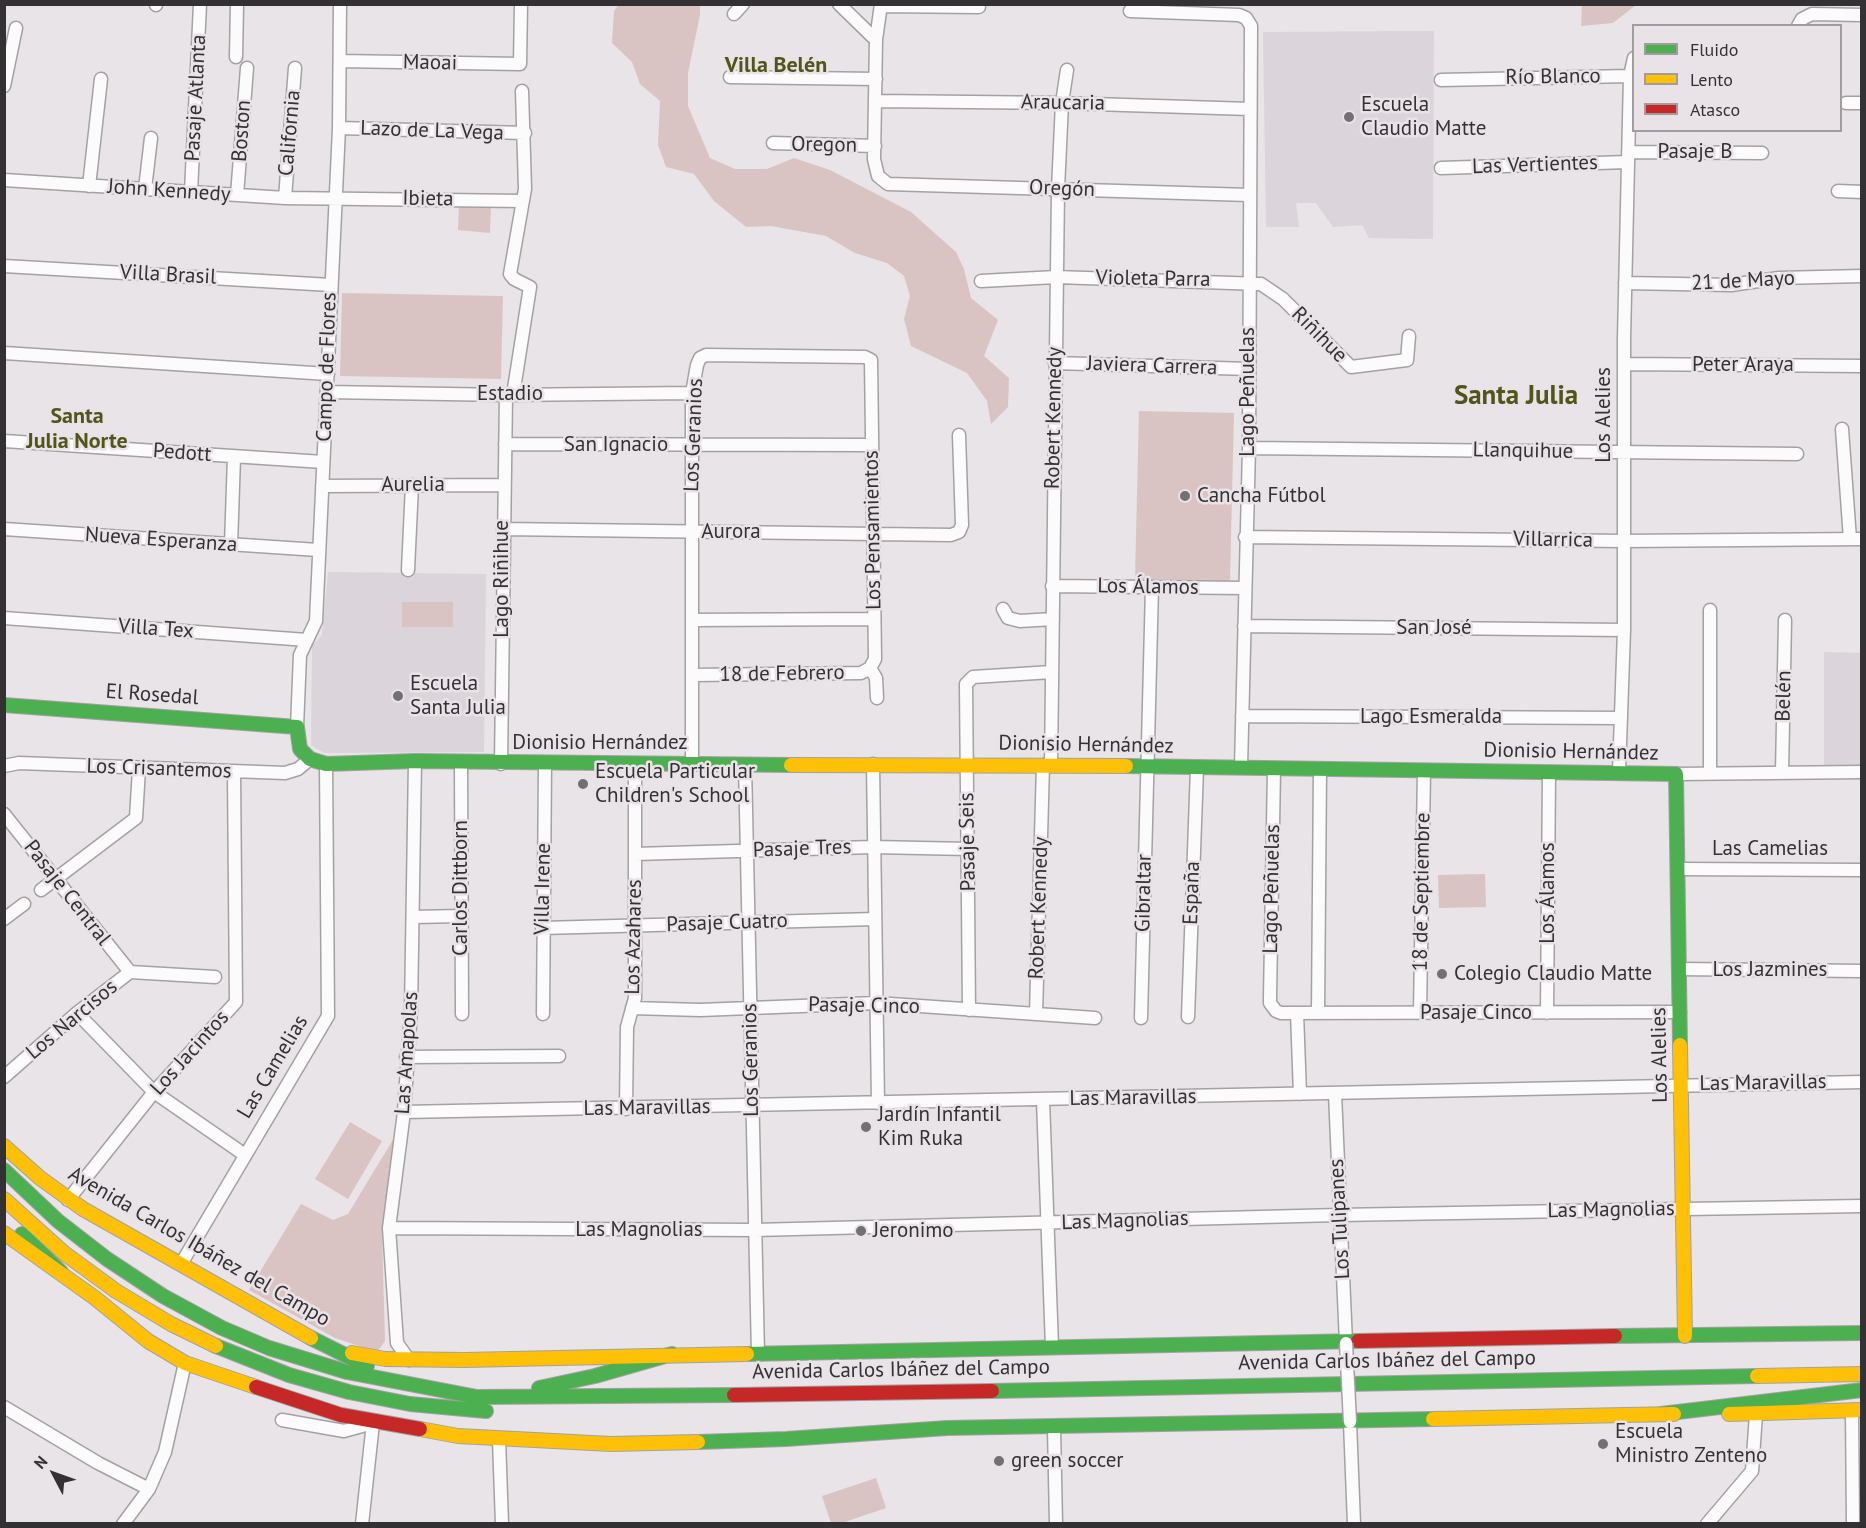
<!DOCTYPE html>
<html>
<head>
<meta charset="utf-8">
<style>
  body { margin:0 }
  #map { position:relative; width:1866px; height:1528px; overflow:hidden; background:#e8e4e7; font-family:"PT Sans",sans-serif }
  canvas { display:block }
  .frame { position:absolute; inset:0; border:6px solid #333133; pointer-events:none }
  .legend { position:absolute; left:1632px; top:24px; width:210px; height:108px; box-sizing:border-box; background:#e9e3e8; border:2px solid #a09ca0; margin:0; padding:8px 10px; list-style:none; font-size:18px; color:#333133 }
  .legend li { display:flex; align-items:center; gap:12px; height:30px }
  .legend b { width:30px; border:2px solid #a09ca0 }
  .north { position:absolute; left:24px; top:1444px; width:60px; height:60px; -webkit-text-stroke:4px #e9e3e8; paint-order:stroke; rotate:311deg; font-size:16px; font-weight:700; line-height:24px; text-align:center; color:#333133 }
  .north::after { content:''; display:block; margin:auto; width:21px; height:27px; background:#333133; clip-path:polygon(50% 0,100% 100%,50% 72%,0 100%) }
</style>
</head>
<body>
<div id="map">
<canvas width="1866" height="1528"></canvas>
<div class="frame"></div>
<ul class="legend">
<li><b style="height:8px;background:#4caf50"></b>Fluido</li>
<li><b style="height:8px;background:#ffc107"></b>Lento</li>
<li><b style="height:8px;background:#c62828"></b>Atasco</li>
</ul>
<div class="north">N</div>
</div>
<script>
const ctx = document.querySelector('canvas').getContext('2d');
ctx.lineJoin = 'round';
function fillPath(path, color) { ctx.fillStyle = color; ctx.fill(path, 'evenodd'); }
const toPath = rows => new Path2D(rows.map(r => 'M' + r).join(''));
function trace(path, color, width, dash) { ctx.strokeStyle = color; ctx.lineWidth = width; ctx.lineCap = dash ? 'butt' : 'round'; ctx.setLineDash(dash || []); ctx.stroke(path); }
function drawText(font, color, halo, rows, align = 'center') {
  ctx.font = font + ' "PT Sans",sans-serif'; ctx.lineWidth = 5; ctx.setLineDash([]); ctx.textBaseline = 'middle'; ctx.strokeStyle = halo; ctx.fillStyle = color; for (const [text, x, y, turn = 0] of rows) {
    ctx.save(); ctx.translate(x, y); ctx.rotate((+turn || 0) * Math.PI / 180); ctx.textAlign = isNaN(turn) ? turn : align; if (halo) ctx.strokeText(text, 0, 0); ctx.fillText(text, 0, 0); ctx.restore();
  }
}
const built = toPath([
  [1434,31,1433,239,1369,238,1362,225,1333,227,1316,203,1296,203,1299,227,1266,227,1263,32],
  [328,572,486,574,484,752,324,753,311,745,312,646,322,635],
  [1824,652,1861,653,1861,765,1824,765]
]);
const green = toPath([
  [619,4,700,5,700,15,688,73,688,106,710,158,735,169,767,169,794,158,830,170,911,212,956,252,964,269,971,298,998,320,984,356,1009,378,1008,407,991,424,987,401,967,373,911,346,904,319,910,296,904,276,887,263,855,253,826,236,771,226,746,227,714,201,694,174,666,167,658,145,660,101,640,84,632,62,612,43,614,11],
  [1582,5,1582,4,1636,5,1613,23,1581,26],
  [459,204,491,205,490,233,458,230],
  [342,293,503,296,501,379,340,376],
  [1139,411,1234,413,1230,581,1135,579],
  [402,602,453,602,453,627,402,627],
  [1485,874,1486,907,1439,908,1438,875],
  [350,1122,382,1141,348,1199,315,1179],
  [394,1138,382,1234,385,1341,377,1352,335,1338,249,1290,301,1204,333,1220,348,1214],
  [876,1478,886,1508,842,1523,831,1523,822,1496]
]);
const street = toPath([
  [156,4,156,5],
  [839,4,876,40],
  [881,4,876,40,874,159,878,176,888,184,1249,195],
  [881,6,979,7],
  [1130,11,1239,15,1246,18,1251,26,1249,448,1241,767],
  [734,14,743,4],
  [1798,26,1802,19,1812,14,1862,15],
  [236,57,237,4],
  [340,61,520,64,521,4],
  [730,77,876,79],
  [1441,80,1630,76],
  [4,86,16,28],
  [877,101,1062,103,1250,109],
  [1846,103,1862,103],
  [339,128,525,133],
  [773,143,875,146],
  [1628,152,1762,153],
  [1441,168,1628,162],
  [4,180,285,198,522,201],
  [89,186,101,79],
  [145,189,151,138],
  [1838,191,1862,192],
  [191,192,200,4],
  [237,195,247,68],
  [285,198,295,68],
  [4,266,331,285],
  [981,281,1056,277,1261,284,1283,299,1351,367,1407,360,1409,336],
  [1625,283,1731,285,1779,278,1862,276],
  [4,353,328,374],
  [1055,363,1249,369],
  [1625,364,1862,366],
  [327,392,506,395,692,393],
  [513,395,530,287,514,279,510,274,525,189,522,91],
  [1842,429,1850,539],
  [4,441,323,462],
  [505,444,871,445],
  [1249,448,1797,454],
  [322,486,503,485],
  [4,529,318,550],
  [503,529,951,535,959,532,962,525,959,435],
  [1245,537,1624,541,1862,539],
  [231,545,234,457],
  [408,570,412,485],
  [1052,586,1244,588],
  [1003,609,1008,618,1020,621,1053,619],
  [1710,610,1710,773],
  [4,618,307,640],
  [692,620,874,619],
  [1244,626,1624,630],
  [693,675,861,673,870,668],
  [1242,716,1621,718],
  [297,727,300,655,316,621,339,128,340,4],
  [461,762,462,1014],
  [501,764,506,395],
  [873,764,878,1103],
  [692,765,692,393,697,365,700,358,706,355,865,357,871,360,875,659,870,668,876,678,877,698],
  [745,765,758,1355],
  [1051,765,1058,189,1062,103,1067,70],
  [4,766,19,763,285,773,298,769,310,759],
  [1274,769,1270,998,1270,1003,1276,1011,1281,1013,1680,1012],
  [1619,772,1624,630,1624,338,1630,76,1634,58],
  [1782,773,1785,620],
  [1676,774,1862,772],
  [4,814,130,972],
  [635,854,873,847,968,849],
  [1678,869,1862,870],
  [41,890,136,818,139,769],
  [414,917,460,916],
  [4,919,24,904],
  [542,928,875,919],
  [1679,969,1862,971],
  [632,1008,700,1010,876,1003,1095,1018],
  [969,1010,966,684,973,677,1052,672],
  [1420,1012,1424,771],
  [77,1013,154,1092,245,1155],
  [1297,1013,1300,1094],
  [1318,1013,1320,769],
  [1547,1013,1549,772],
  [543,1014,545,764],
  [1036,1014,1043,765],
  [1188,1017,1197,768],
  [1141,1018,1152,587],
  [406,1057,559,1056],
  [4,1077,77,1013,130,972,215,977],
  [1335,1094,1346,1343],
  [1043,1100,1052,1347],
  [626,1109,627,1027,635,998,635,765],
  [404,1112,1862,1082],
  [68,1200,154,1092,236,1002,234,772],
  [389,1228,755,1230,1338,1215,1862,1206],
  [181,1264,328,1016,326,764],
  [409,1360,397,1343,389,1228,404,1112,411,1010,415,761],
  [4,1407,98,1463,149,1489],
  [1852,1410,1853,1524],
  [282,1420,344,1431,373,1423,362,1524],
  [1350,1422,1354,1524],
  [1054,1428,1056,1524],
  [499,1439,502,1524],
  [123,1524,149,1489,165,1452,185,1363],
  [1707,1524,1752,1471,1756,1414]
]);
const fast = toPath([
  [4,705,297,727,300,749,310,759,326,764,415,761,791,765],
  [1126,766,1676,774,1680,1045],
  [4,1170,58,1221,107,1259,163,1296,222,1328,269,1348,347,1372,477,1397,734,1395],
  [22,1234,61,1272],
  [1615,1336,1862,1333],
  [311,1338,367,1366],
  [216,1346,289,1375,349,1392,410,1404,486,1411],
  [747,1354,1358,1341],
  [539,1388,595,1376,672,1354],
  [992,1391,1757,1376],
  [1661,1414,1862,1390],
  [698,1442,786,1439,947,1428,1433,1419]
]);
const slow = toPath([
  [791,765,1126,766],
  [1680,1045,1685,1336],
  [4,1146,40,1178,83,1209,311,1338],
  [4,1199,64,1253,116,1291,171,1324,216,1346],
  [4,1233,95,1298,148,1341,185,1363,256,1387],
  [352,1353,385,1359,464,1360,747,1354],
  [1757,1376,1862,1374],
  [1729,1414,1862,1410],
  [1433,1419,1674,1414],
  [420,1429,458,1436,611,1444,698,1442]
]);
const jam = toPath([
  [1358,1341,1615,1336],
  [256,1387,341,1415,420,1429],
  [734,1395,992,1391]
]);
const streetBridge = toPath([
  [1346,1343,1350,1422]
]);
const markers = [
  [1349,117,6,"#727072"],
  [1185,496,6,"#727072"],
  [398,696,6,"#727072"],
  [583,784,6,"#727072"],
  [1442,974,6,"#727072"],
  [866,1127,6,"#727072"],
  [861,1231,6,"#727072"],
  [1603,1444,6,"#727072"],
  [999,1461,6,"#727072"]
];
const streetNames = [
  ["Maoai",430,63,1],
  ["Río Blanco",1553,77,-1],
  ["Pasaje Atlanta",196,98,-87],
  ["Araucaria",1063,103,1],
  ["Boston",242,131,-86],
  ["Lazo de La Vega",432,131,2],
  ["California",290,133,-85],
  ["Oregon",824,145,1],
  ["Pasaje B",1695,152],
  ["Las Vertientes",1535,165,-2],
  ["Oregón",1062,189,2],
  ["John Kennedy",169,191,4],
  ["Ibieta",428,199,1],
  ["Villa Brasil",168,275,3],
  ["Violeta Parra",1153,279,1],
  ["21 de Mayo",1743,281,-3],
  ["Riñihue",1319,335,45],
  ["Peter Araya",1743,365],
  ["Javiera Carrera",1152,366,2],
  ["Campo de Flores",327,367,-88],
  ["Lago Peñuelas",1248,392,-90],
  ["Estadio",510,394],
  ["Los Alelies",1604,415,-90],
  ["Robert Kennedy",1054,418,-89],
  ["Los Geranios",694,435,-88],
  ["San Ignacio",616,445],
  ["Llanquihue",1523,451,1],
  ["Pedott",182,453,4],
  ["Aurelia",413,485],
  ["Los Pensamientos",873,530,-91],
  ["Aurora",731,532],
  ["Nueva Esperanza",161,540,4],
  ["Villarrica",1553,540,1],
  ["Lago Riñihue",502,579,-90],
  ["Los Álamos",1148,587,1],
  ["San José",1434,628],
  ["Villa Tex",156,629,4],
  ["18 de Febrero",782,674,-1],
  ["El Rosedal",152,695,4],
  ["Belén",1784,696,-89],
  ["Lago Esmeralda",1431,717],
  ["Dionisio Hernández",600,743],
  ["Dionisio Hernández",1086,745,1],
  ["Dionisio Hernández",1571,752,1],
  ["Los Crisantemos",159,769,2],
  ["Pasaje Seis",968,842,-91],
  ["Pasaje Tres",802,849,-2],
  ["Las Camelias",1770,849],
  ["Carlos Dittborn",461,888,-90],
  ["Villa Irene",543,889,-89],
  ["Lago Peñuelas",1272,889,-89],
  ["18 de Septiembre",1422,892,-89],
  ["Pasaje Central",67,893,52],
  ["Gibraltar",1144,893,-89],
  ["España",1192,893,-88],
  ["Los Álamos",1548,893,-90],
  ["Robert Kennedy",1039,908,-88],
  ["Pasaje Cuatro",727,923,-2],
  ["Los Azahares",634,937,-89],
  ["Los Jazmines",1770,970],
  ["Pasaje Cinco",864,1006,1],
  ["Pasaje Cinco",1476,1013],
  ["Los Narcisos",72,1020,-40],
  ["Los Jacintos",190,1053,-48],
  ["Las Amapolas",407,1053,-86],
  ["Los Alelies",1660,1055,-91],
  ["Los Geranios",751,1060,-91],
  ["Las Camelias",273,1067,-59],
  ["Las Maravillas",1763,1083,-1],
  ["Las Maravillas",1133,1098,-1],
  ["Las Maravillas",647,1108,-1],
  ["Las Magnolias",1611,1210,-1],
  ["Los Tulipanes",1340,1219,-93],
  ["Las Magnolias",1125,1221,-2],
  ["Las Magnolias",639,1230],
  ["Avenida Carlos Ibáñez del Campo",199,1247,30],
  ["Avenida Carlos Ibáñez del Campo",1387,1361,-1],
  ["Avenida Carlos Ibáñez del Campo",901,1370,-1]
];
const poiNames = [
  ["Escuela",1361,105],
  ["Claudio Matte",1361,129],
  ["Cancha Fútbol",1197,496],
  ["Escuela",410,684],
  ["Santa Julia",410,708],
  ["Escuela Particular",595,772],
  ["Children's School",595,796],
  ["Colegio Claudio Matte",1454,974],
  ["Jardín Infantil",878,1115],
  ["Kim Ruka",878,1139],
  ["Jeronimo",873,1231],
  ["Escuela",1615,1432],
  ["Ministro Zenteno",1615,1456],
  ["green soccer",1011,1461]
];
const neighbourhoodNames = [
  ["Villa Belén",776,66],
  ["Santa",77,417],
  ["Julia Norte",77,442]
];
const districtNames = [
  ["Santa Julia",1516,396]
];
fillPath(built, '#dbd4da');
fillPath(green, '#dac4c3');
trace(street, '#a4a1a4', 15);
trace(fast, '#a4a1a4', 16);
trace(slow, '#a4a1a4', 16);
trace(jam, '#a4a1a4', 16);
trace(street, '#fcfbfb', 12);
trace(fast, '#4caf50', 14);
trace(slow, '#ffc107', 14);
trace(jam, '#c62828', 14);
trace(streetBridge, '#a4a1a4', 15, []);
trace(streetBridge, '#fcfbfb', 12);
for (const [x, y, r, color] of markers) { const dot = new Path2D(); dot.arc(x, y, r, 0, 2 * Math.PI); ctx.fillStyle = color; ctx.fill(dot); trace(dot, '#e9e3e8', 2); }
drawText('21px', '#333133', '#e9e3e8', streetNames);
drawText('21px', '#333133', '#e9e3e8', poiNames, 'left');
drawText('bold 22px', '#52551a', '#e9e3e8', neighbourhoodNames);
drawText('bold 27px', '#52551a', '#e9e3e8', districtNames);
</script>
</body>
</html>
